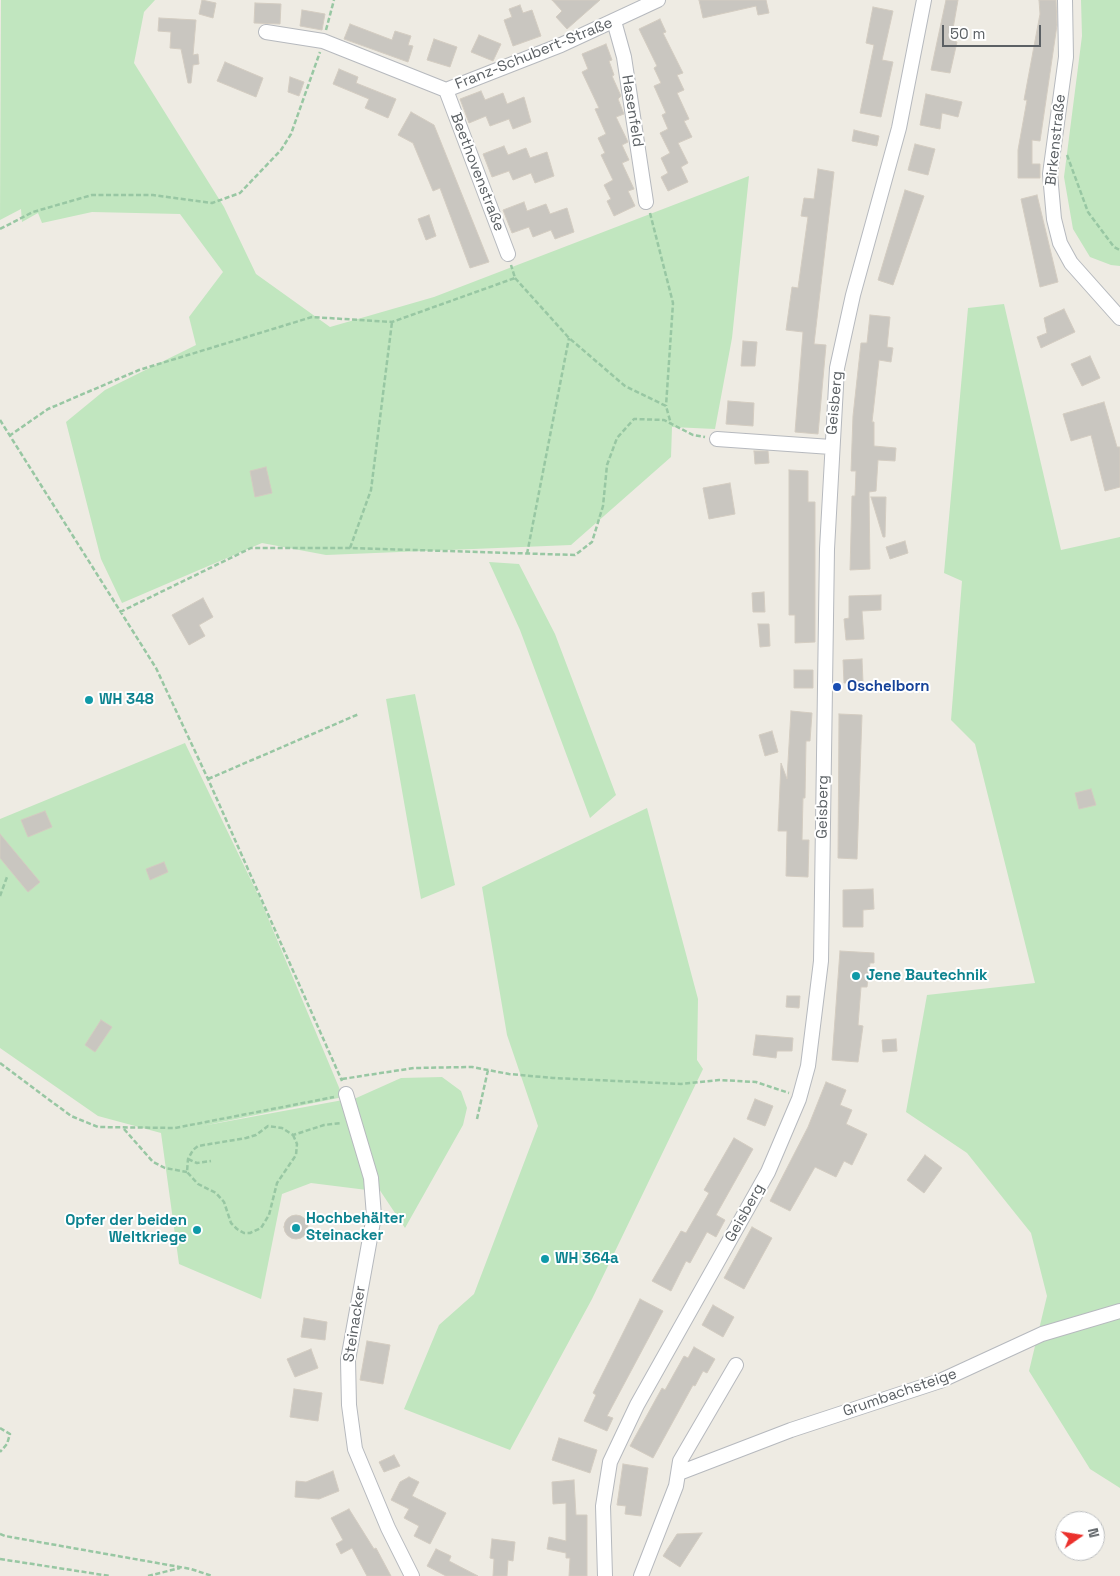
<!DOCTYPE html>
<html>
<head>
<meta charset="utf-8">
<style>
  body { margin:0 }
  #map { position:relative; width:1120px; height:1576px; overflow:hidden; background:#eeebe3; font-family:"Space Grotesk",sans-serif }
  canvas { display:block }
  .north { position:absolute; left:1055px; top:1511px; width:50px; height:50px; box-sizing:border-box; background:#fff; border:1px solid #bdbfc1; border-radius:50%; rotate:77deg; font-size:14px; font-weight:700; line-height:20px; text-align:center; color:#5b6064 }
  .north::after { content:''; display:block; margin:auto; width:18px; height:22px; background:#eb302c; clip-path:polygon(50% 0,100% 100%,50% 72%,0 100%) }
  .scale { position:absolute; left:942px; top:25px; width:99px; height:22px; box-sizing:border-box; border:2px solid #5b6064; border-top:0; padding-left:6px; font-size:15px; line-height:18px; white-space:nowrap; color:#5b6064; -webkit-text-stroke:4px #fff; paint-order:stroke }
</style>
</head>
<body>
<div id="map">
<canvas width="1120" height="1576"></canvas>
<div class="north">N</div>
<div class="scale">50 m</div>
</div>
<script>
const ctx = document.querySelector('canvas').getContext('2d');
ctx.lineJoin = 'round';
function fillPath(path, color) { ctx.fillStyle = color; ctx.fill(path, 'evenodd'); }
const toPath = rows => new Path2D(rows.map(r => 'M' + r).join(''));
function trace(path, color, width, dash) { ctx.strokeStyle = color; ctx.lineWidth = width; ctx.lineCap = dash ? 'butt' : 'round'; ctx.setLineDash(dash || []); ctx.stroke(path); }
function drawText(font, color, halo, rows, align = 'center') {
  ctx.font = font + ' "Space Grotesk",sans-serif'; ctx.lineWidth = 4; ctx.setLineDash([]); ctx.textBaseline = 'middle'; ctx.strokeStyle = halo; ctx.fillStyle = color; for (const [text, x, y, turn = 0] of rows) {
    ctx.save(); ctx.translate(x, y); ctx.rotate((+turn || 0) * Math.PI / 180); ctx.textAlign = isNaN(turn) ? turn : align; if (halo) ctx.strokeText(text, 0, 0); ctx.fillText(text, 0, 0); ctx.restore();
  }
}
const green = toPath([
  [1,0,155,0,144,12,134,63,224,207,256,274,330,327,434,297,749,176,732,338,715,429,672,427,671,457,571,545,326,555,262,543,122,603,101,559,66,422,105,390,196,345,189,317,223,272,180,214,92,212,42,223,38,213,22,222,21,209,0,220],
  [1081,0,1120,0,1120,266,1111,265,1090,257,1073,229,1064,177,1082,36],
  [1004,304,1061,550,1120,537,1120,1488,1090,1469,1029,1371,1047,1296,1031,1233,967,1153,906,1112,927,995,1035,983,975,744,951,720,962,581,944,573,968,308],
  [489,562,519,564,555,634,616,795,590,818,520,630],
  [415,694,455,885,421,899,386,699],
  [185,743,260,899,343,1097,202,1126,343,1100,367,1190,311,1183,282,1194,261,1299,179,1264,161,1133,98,1116,0,1048,0,819],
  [647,808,698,999,697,1060,703,1069,592,1299,510,1450,404,1409,439,1325,474,1294,538,1126,507,1035,482,887],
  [442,1077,461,1091,467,1108,463,1125,405,1228,379,1189,354,1099,401,1078]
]);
const building = toPath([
  [202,0,216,3,213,18,199,14,202,0],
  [552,0,600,0,567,29,556,17,562,11,552,0],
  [699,0,766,0,769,13,758,15,756,6,703,18,699,0],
  [946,0,958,0,951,40,957,42,950,73,931,70,946,0],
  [1039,0,1056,0,1057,25,1040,141,1032,140,1032,164,1040,164,1040,178,1018,178,1018,150,1027,100,1024,100,1040,14,1039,0],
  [255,3,281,4,280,24,254,23,255,3],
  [520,5,523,13,532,10,541,36,513,46,504,20,512,17,509,9,520,5],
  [873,7,893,11,882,60,893,62,881,117,860,113,874,45,866,43,873,7],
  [302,10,325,14,322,30,300,26,302,10],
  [159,18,196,20,193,55,198,54,199,64,193,65,191,83,188,83,181,49,170,48,171,32,158,31,159,18],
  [660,19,666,32,663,33,683,73,677,75,684,90,677,93,689,119,684,121,692,137,678,143,688,163,681,167,688,182,668,191,661,177,668,173,661,158,670,153,660,133,668,129,662,115,666,113,654,86,661,83,654,68,657,66,639,29,660,19],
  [350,24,392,40,395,31,411,36,408,45,413,46,408,62,344,39,350,24],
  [479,35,501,44,493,61,471,52,479,35],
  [434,39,457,47,450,67,427,60,434,39],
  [606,44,612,60,609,61,614,75,612,76,621,96,618,99,624,114,616,117,628,142,622,145,629,160,622,163,634,189,628,191,635,206,614,216,607,201,611,199,604,185,613,180,601,155,605,153,598,138,606,134,595,109,599,108,582,72,588,69,582,54,606,44],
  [225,62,263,78,256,97,217,81,225,62],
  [339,69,358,77,356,83,396,99,388,118,365,108,369,99,333,84,339,69],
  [290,77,304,82,299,96,288,92,290,77],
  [481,91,485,100,503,93,507,104,524,97,531,122,513,129,509,119,490,126,486,116,469,123,460,99,481,91],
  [926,94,962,102,958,117,942,113,940,129,920,125,926,94],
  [411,112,434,125,489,262,470,268,440,188,433,191,413,143,398,135,411,112],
  [854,130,879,136,877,146,852,141,854,130],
  [915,144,935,149,928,175,908,170,915,144],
  [504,146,508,155,526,148,530,158,547,152,554,176,535,183,531,173,513,180,509,171,492,177,483,154,504,146],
  [818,169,834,172,814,344,826,345,818,434,795,432,803,332,786,330,792,287,798,288,808,217,801,216,804,198,814,199,818,169],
  [905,190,924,196,893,285,878,280,905,190],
  [1037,195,1058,282,1040,287,1021,199,1037,195],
  [524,202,527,211,546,204,550,214,567,208,574,232,555,239,551,230,533,237,529,227,512,233,503,210,524,202],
  [429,215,436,236,426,240,418,219,429,215],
  [1064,309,1075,332,1041,348,1037,337,1047,333,1044,318,1064,309],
  [870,315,890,317,887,347,893,348,891,362,879,360,872,422,874,422,874,446,896,448,895,461,878,460,876,491,869,492,870,569,850,570,852,496,855,496,856,471,851,471,853,416,861,343,867,343,870,315],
  [743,341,757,342,755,366,741,366,743,341],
  [1090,356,1100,378,1082,386,1071,364,1090,356],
  [728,401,754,403,753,426,726,424,728,401],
  [1104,402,1117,447,1120,447,1120,487,1105,491,1091,435,1071,441,1063,414,1104,402],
  [754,451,768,451,769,463,755,464,754,451],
  [266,467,272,493,255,497,250,471,266,467],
  [789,470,808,471,808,502,815,502,815,642,795,643,795,615,789,615,789,470],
  [730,483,735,514,709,519,703,488,730,483],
  [871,497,886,497,885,537,883,537,871,497],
  [905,541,908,553,890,559,886,547,905,541],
  [764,592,765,612,753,612,752,593,764,592],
  [881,595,881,610,862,611,864,639,846,640,844,619,849,618,849,596,881,595],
  [203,598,213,617,199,625,205,636,189,645,172,615,203,598],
  [758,624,769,624,770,646,760,647,758,624],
  [862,659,863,682,844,683,843,660,862,659],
  [794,670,813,670,813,688,794,688,794,670],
  [791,711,812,713,810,741,806,741,805,798,803,798,802,840,809,840,808,877,786,876,787,831,778,831,781,763,787,779,791,711],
  [839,714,862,715,857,859,838,858,839,714],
  [772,731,778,752,765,756,759,735,772,731],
  [1091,789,1096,805,1079,809,1075,793,1091,789],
  [45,811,52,827,28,837,21,820,45,811],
  [0,834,40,882,28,892,0,858,0,834],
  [164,862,168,872,150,880,146,869,164,862],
  [873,889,874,909,863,910,863,927,843,927,843,890,873,889],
  [840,951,874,953,874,963,870,963,867,987,861,987,858,1025,863,1026,858,1062,832,1060,840,951],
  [787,996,800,996,799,1008,786,1007,787,996],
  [101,1020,112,1027,95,1052,85,1045,101,1020],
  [756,1035,793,1038,792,1051,777,1051,776,1058,753,1055,756,1035],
  [896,1039,897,1051,883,1052,882,1040,896,1039],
  [826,1082,846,1090,840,1105,852,1110,846,1124,867,1134,852,1165,844,1161,836,1177,815,1167,790,1211,770,1201,808,1127,826,1082],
  [755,1099,773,1106,765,1126,747,1119,755,1099],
  [734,1138,753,1149,716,1215,725,1220,716,1237,707,1232,690,1263,686,1261,671,1291,652,1281,681,1231,686,1233,709,1193,704,1190,734,1138],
  [925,1155,942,1168,924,1193,907,1180,925,1155],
  '284 1227a12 12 0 1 1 24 0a12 12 0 1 1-24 0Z',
  [752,1227,772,1238,744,1289,724,1278,752,1227],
  [640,1299,663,1311,607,1416,613,1418,607,1431,584,1421,596,1395,593,1393,640,1299],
  [713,1305,734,1317,723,1337,702,1325,713,1305],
  [304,1318,327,1322,325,1340,301,1337,304,1318],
  [367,1341,390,1345,383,1384,360,1380,367,1341],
  [694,1347,715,1359,707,1373,703,1371,695,1386,693,1385,653,1458,630,1446,662,1388,665,1390,684,1356,688,1358,694,1347],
  [311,1349,318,1368,295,1377,287,1359,311,1349],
  [294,1389,322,1393,318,1421,290,1417,294,1389],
  [559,1438,597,1450,590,1473,552,1460,559,1438],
  [394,1455,400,1466,384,1472,379,1462,394,1455],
  [623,1464,648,1468,641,1516,625,1514,626,1506,617,1505,623,1464],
  [333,1471,339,1491,319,1499,295,1497,296,1481,306,1482,333,1471],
  [409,1477,419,1482,412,1496,446,1513,430,1544,414,1536,419,1526,404,1518,409,1509,391,1500,400,1482,409,1477],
  [574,1480,576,1515,587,1515,587,1576,569,1576,570,1558,566,1558,566,1553,547,1549,549,1537,566,1541,566,1503,553,1504,552,1482,574,1480],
  [349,1509,374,1549,376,1548,391,1576,367,1576,352,1548,341,1554,336,1544,343,1540,331,1518,349,1509],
  [702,1533,680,1567,663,1556,677,1534,702,1533],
  [492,1539,515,1542,513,1561,508,1560,507,1576,493,1576,494,1559,490,1558,492,1539],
  [436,1549,451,1556,449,1561,478,1576,446,1576,427,1566,436,1549]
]);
const path = toPath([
  [326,30,334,0],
  [1067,155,1088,212,1114,247,1120,250],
  [650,213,673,303,666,406],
  [0,229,33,212,92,195,153,195,212,203,240,193,281,150,291,134,320,52],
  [515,278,569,338,625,386,666,406,671,424],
  [0,420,156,668,208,779,342,1081],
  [9,436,48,409,139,370,312,317,392,322,515,278,511,265],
  [350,548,371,490,392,322],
  [527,554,569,338],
  [120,612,251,548,350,548,575,555,592,542,603,506,607,465,617,438,634,419,664,420,693,435,705,437],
  [208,779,359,714],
  [0,896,7,877],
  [0,1063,71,1116,98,1127,175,1128,334,1097],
  [342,1079,414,1068,472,1067,509,1074,553,1078,681,1084,719,1080,756,1082,789,1093],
  [477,1119,488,1070],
  [124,1129,153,1162,165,1168,187,1172],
  [293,1135,297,1144,296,1155,277,1183,269,1215,261,1228,250,1233,244,1233,237,1229,231,1223,224,1202,216,1193,198,1184,187,1172,188,1159,193,1150,198,1146,246,1138,256,1135,268,1126,282,1128,293,1135,324,1125,341,1123],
  [188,1159,197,1163,211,1161],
  [0,1428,10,1434,7,1444,0,1452],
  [0,1534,5,1536,191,1569,212,1576],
  [0,1559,110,1576],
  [148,1576,180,1568]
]);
const minor = toPath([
  [1065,0,1066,57,1050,174,1054,219,1060,243,1071,263,1120,318],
  [614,21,624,57,646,202],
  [266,32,323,41,446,90,561,45,658,0],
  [446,90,508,254],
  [717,439,831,447],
  [346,1094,371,1178,374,1216,348,1360,349,1405,355,1449,388,1528,412,1576],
  [679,1473,791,1430,940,1381,1042,1334,1120,1311],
  [605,1576,603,1506,610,1462,637,1405,768,1172,799,1099,808,1066,821,961,827,549,837,368,853,295,899,128,924,0],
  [641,1576,676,1486,680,1461,736,1365]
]);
const markers = [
  [837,687,5,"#1a4fb4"],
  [89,700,5,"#0f9aa8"],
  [856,976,5,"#0f9aa8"],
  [296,1228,5,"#0f9aa8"],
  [197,1230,5,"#0f9aa8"],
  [545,1259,5,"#0f9aa8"]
];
const streetNames = [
  ["Franz-Schubert-Straße",534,54,-22],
  ["Hasenfeld",632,111,81],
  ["Birkenstraße",1056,140,-84],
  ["Beethovenstraße",477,172,69],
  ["Geisberg",835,403,-85],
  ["Geisberg",823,807,-89],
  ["Geisberg",745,1213,-61],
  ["Steinacker",355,1324,-81],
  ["Grumbachsteige",900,1393,-19]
];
const transitNames = [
  ["Oschelborn",847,687]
];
const cultureNames = [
  ["WH 348",99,700],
  ["Jene Bautechnik",866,976],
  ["Hochbehälter",306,1219],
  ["Steinacker",306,1236],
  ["Opfer der beiden",187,1221,"right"],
  ["Weltkriege",187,1238,"right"],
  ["WH 364a",555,1259]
];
fillPath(green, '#c1e6bf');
fillPath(building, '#c9c6c0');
trace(building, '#d3ccc1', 1);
trace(minor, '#b6b9be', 16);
trace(path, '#98c7a3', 2.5, [5, 2.5]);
trace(minor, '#fff', 14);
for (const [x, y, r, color] of markers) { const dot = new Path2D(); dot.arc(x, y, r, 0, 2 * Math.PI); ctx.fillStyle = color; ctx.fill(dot); trace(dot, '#fff', 2); }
drawText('15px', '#5b6064', '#fff', streetNames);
drawText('bold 15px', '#164399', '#fff', transitNames, 'left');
drawText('bold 15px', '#0d838f', '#fff', cultureNames, 'left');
</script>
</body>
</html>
